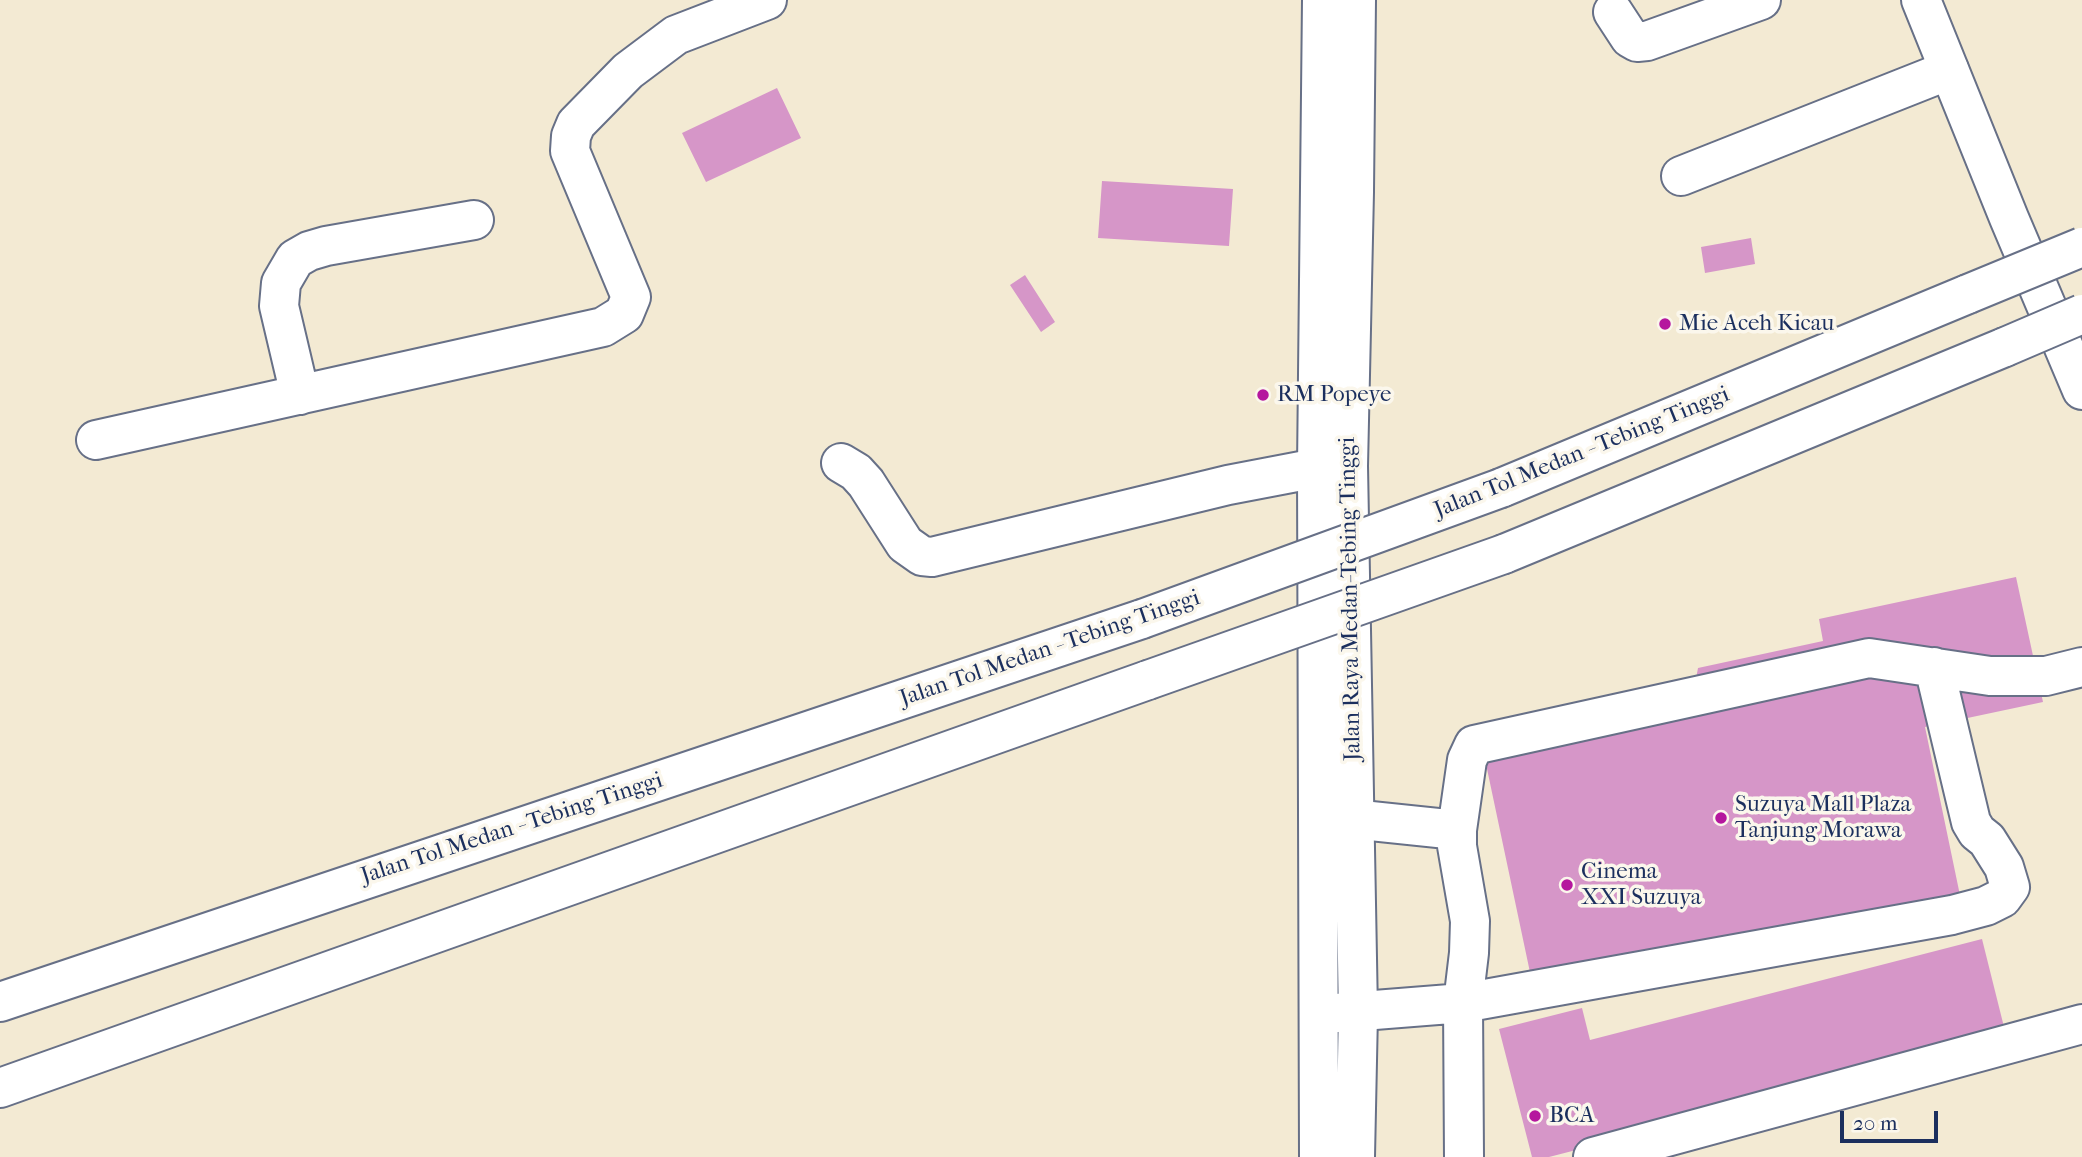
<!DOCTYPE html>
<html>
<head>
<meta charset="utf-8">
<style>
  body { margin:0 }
  #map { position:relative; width:2082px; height:1157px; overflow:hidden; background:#f3ead3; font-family:"IM FELL French Canon",serif }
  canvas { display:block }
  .scale { position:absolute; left:1840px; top:1111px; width:98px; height:32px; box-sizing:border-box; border:4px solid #1b2f5e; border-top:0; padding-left:9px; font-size:21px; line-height:24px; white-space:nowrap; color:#1b2f5e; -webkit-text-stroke:5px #fbf7ec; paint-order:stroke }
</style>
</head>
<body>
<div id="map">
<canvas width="2082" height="1157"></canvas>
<div class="scale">20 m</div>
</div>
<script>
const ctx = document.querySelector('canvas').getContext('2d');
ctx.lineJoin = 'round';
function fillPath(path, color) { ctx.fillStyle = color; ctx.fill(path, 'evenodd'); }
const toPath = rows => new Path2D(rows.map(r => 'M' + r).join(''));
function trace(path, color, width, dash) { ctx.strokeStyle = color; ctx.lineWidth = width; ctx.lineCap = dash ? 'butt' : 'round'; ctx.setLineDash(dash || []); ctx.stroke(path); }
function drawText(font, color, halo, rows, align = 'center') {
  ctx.font = font + ' "IM FELL French Canon",serif'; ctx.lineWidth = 7; ctx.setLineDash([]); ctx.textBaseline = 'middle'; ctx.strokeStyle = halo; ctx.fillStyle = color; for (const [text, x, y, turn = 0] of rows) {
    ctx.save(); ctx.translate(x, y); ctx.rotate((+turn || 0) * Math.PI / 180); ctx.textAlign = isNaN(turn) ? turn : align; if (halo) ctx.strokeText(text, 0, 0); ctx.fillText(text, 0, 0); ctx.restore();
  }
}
const building = toPath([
  [777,88,801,138,706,182,682,133],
  [1102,181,1233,189,1229,246,1098,238],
  [1751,238,1755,264,1705,273,1701,247],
  [1025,275,1055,322,1041,332,1010,285],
  [2016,577,2043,702,1925,727,1962,905,1535,996,1479,731,1695,684,1698,668,1823,641,1819,619],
  [1982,939,2007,1039,1549,1157,1532,1157,1499,1029,1582,1008,1590,1040]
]);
const minor = toPath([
  [1613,12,1630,38,1637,42,1647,41,1761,0],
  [1681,176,1949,70],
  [300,395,279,306,281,283,295,259,309,251,326,246,474,220],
  [96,440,603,327,624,314,631,297,570,151,571,136,576,124,628,71,676,35,767,0],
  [841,463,856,472,866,483,905,544,922,556,932,557,1228,485,1317,468],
  [1323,816,1457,830],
  [1324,1014,1463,1003,1952,915,1986,906,2002,898,2010,887,2004,867,1987,840,1977,832,1971,822,1934,667],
  [1464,1157,1463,1003,1469,953,1470,921,1457,846,1457,830,1467,760,1474,745,1869,658,1990,676,2046,676,2082,667],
  [1593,1157,2082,1024]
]);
const major = toPath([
  [1921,0,2009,218,2082,390]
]);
const highway = toPath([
  [1501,488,1968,294],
  [1504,554,2005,347],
  [0,1002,1142,619],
  [0,1088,1148,680],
  [1319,1157,1317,468,1322,0],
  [1355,1157,1358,1013,1348,466,1354,192,1356,0]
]);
const highwayBridge = toPath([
  [1968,294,2082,247],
  [2005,347,2082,314],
  [1142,619,1501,488],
  [1148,680,1504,554]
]);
const markers = [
  [1665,324,7,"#b5179e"],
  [1263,395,7,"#b5179e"],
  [1721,818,7,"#b5179e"],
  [1567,885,7,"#b5179e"],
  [1535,1116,7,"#b5179e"]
];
const poiNames = [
  ["Mie Aceh Kicau",1679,324],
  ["RM Popeye",1277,395],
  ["Suzuya Mall Plaza",1735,805],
  ["Tanjung Morawa",1735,831],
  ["Cinema",1581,872],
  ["XXI Suzuya",1581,898],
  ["BCA",1549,1116]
];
const streetNames = [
  ["Jalan Tol Medan - Tebing Tinggi",1582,453,-22],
  ["Jalan Raya Medan-Tebing Tinggi",1351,599,-91],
  ["Jalan Tol Medan - Tebing Tinggi",1050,649,-19],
  ["Jalan Tol Medan - Tebing Tinggi",512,829,-18]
];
fillPath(building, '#d696c8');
trace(minor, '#677087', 42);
trace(major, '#677087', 42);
trace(highway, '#677087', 42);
trace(minor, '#fff', 38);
trace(major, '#fff', 38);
trace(highway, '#fff', 38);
trace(highwayBridge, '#677087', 42, []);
trace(highwayBridge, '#fff', 38);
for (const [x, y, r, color] of markers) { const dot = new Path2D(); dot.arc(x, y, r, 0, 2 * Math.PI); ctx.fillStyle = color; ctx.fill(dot); trace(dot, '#fbf7ec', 2.5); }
drawText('23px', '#1b2f5e', '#fbf7ec', poiNames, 'left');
drawText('23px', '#1b2f5e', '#fbf7ec', streetNames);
</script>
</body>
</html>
